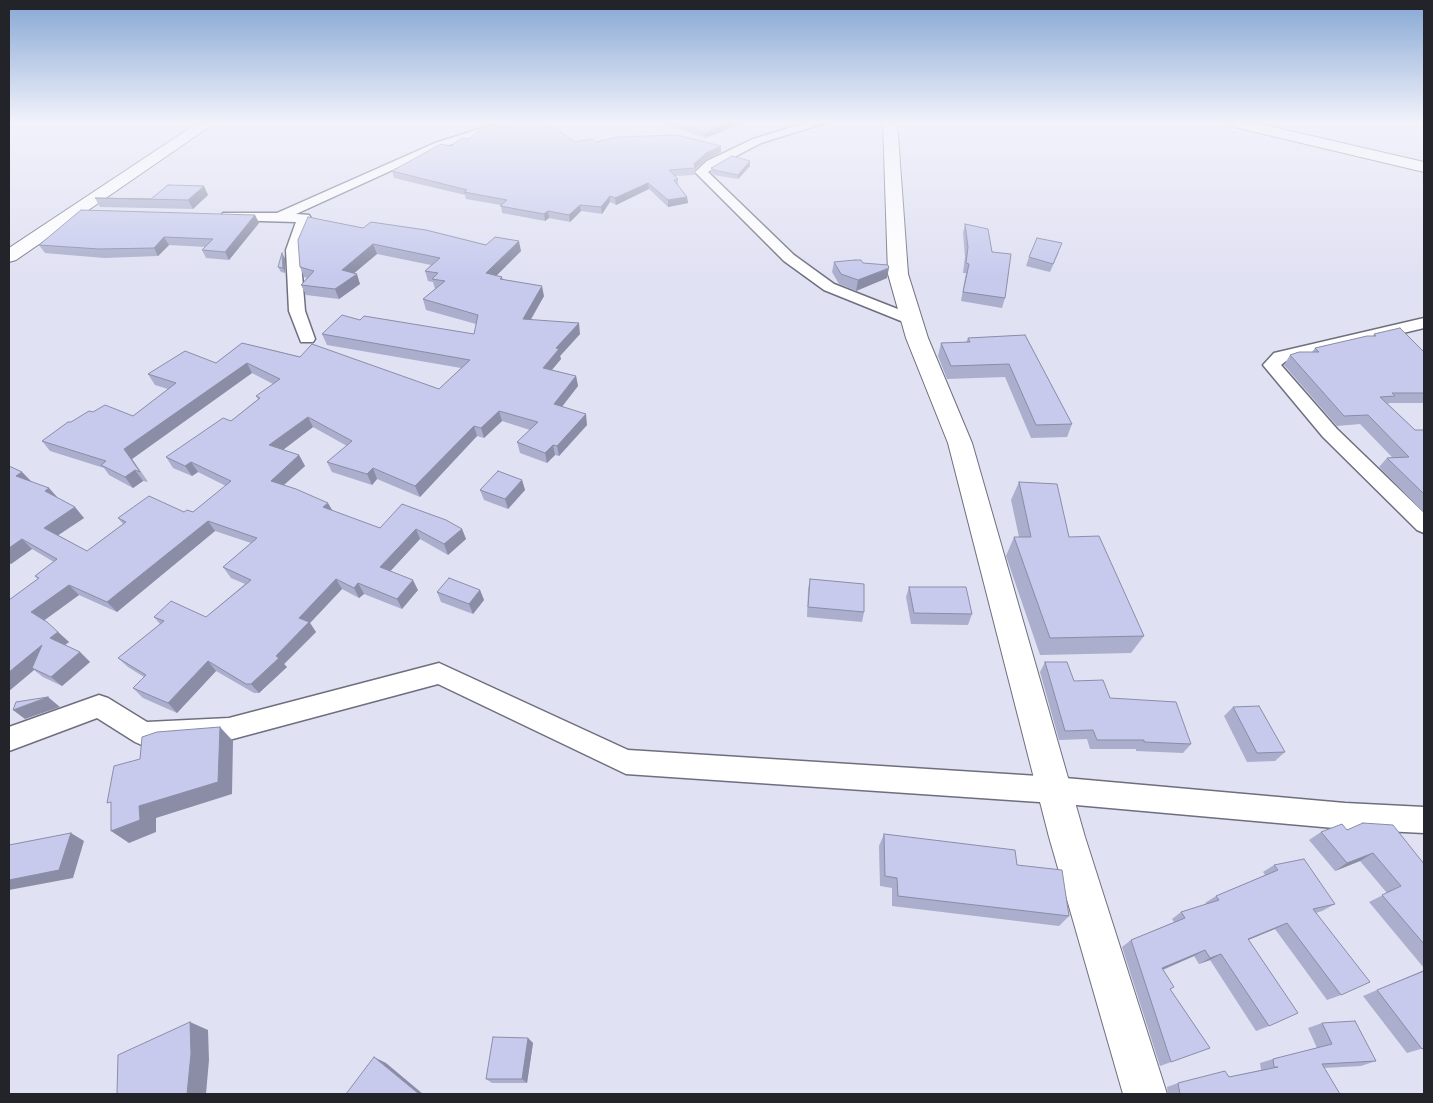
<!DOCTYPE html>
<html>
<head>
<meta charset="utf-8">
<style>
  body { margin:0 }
  #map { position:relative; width:1433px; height:1103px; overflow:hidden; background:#e0e1f3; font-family:Mulish,sans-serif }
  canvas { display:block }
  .frame { position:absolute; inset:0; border:10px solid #23232a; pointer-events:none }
</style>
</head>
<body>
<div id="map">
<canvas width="1433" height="1103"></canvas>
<div class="frame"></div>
</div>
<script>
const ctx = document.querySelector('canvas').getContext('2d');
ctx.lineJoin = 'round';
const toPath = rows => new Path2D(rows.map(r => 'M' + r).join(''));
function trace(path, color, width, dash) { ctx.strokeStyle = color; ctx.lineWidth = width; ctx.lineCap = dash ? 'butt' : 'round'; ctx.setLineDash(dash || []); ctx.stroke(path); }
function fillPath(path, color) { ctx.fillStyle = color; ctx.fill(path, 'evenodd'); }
const minor = toPath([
  [501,122,519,122,443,147,296,214,309,215,311,218,300,250,305,311,315,339,313,342,301,342,289,311,286,250,296,222,228,220,223,219,221,216,223,213,277,213,435,143,501,122],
  [809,122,828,122,761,143,715,167,708,172,794,255,834,284,918,317,920,320,918,323,906,323,824,290,784,261,695,172,707,161,753,139,809,122],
  [1424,318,1424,328,1286,361,1281,365,1337,429,1424,513,1424,533,1417,530,1323,437,1263,365,1274,353,1424,318],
  [439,663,628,750,1054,777,1345,803,1424,807,1424,833,1345,829,1054,803,626,774,438,684,229,740,144,746,135,742,97,718,9,751,9,727,99,695,108,698,147,722,229,718,439,663]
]);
const tertiary = toPath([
  [199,122,216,122,16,260,9,262,9,248,199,122],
  [883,122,897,122,908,274,928,338,972,443,1085,837,1167,1094,1123,1094,1049,837,948,443,906,338,888,274,883,122]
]);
const trunk = toPath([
  [1223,122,1251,122,1424,162,1424,172,1230,126,1223,122]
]);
const wall = toPath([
  [660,122,747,122,705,138],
  [469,139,575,142,596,142,721,146,721,152,706,160,695,169,695,175,675,176,678,179,678,185,687,197,688,203,668,207,649,189,616,205,610,202,602,214,581,211,570,222,549,218,545,221,502,213,501,205,466,199,465,195,394,178,392,171],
  [750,161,750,166,738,179,714,175,711,172,711,168],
  [208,195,193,209,100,207,95,198,151,199],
  [255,215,259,223,229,260,206,258,202,250,205,247,169,245,158,256,104,258,45,253,39,245],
  [965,224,992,252,1005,298,1002,308,961,301,966,273,963,273,965,257,963,233],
  [363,228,521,251,496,276,502,277,503,279,544,296,531,320,580,334,560,356,561,359,552,370,576,376,578,386,562,407,587,425,559,456,555,455,547,463,520,453,517,442,530,430,502,421,484,438,477,436,420,497,377,479,372,485,332,472,327,462,347,446,313,427,283,450,299,455,305,466,284,485,332,511,380,528,462,529,466,539,448,555,420,539,390,571,418,590,402,609,364,594,359,598,342,589,310,623,316,632,284,664,287,667,259,693,254,693,216,671,177,713,143,698,133,688,144,677,128,667,118,658,160,624,154,617,206,617,245,584,231,578,223,567,251,543,215,531,117,612,79,595,44,620,69,642,65,645,80,652,90,662,62,686,43,677,34,670,9,691,38,579,35,576,54,562,32,549,11,564,9,563,9,466,22,472,31,482,49,488,56,497,84,518,58,535,87,551,123,524,118,518,184,512,193,512,226,486,198,472,192,476,173,468,166,457,231,421,258,399,256,396,273,384,252,373,132,459,148,482,143,481,133,488,109,475,104,468,50,451,42,441,71,422,93,412,133,416,168,389,155,385,148,374,216,363,242,343,439,389,461,368,327,345,322,334,360,320,474,334,476,324,426,310,423,299,436,289,435,289,433,282,428,281,425,271,431,265,377,254,354,273,360,284,339,299,306,295,301,285,307,278,304,277,300,267],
  [1059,252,1050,272,1026,266,1029,257],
  [285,258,285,273,281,272,278,267],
  [834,262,863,263,887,278,856,291,839,284,832,272],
  [1374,334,1424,352,1424,403,1389,403,1388,404,1415,430,1424,430,1424,513,1379,467,1387,458,1392,457,1360,424,1337,426,1284,365,1290,355,1312,352,1315,348,1373,336],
  [1025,335,1072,424,1067,437,1031,438,1005,377,947,379,938,356,941,343,966,342,968,338],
  [522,480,525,490,508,509,484,500,480,490],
  [1019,482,1069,537,1144,636,1131,653,1040,655,1006,556,1014,537,1019,537,1011,500],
  [810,579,864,612,862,622,807,617,808,589],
  [909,587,972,614,968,625,911,624,906,597],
  [480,590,484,600,473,614,441,602,437,592],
  [1045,662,1074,681,1110,698,1191,744,1183,753,1136,751,1136,749,1090,749,1087,739,1059,740,1040,672],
  [1233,707,1285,752,1275,761,1247,762,1224,716],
  [1347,830,1424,864,1424,968,1369,902,1387,893,1360,861,1335,871,1309,840,1321,832],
  [884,834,1017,865,1069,916,1059,926,892,906,892,888,880,886,879,846],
  [1274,865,1335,904,1322,911,1316,913,1341,995,1327,1000,1275,929,1248,940,1269,1026,1256,1031,1210,960,1199,964,1194,956,1163,970,1170,989,1210,1048,1160,1066,1122,947,1131,940,1174,922,1172,919,1181,912,1206,904,1205,903,1216,896,1265,875,1263,872],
  [1424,970,1424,1048,1407,1053,1363,996],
  [1322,1023,1376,1061,1361,1066,1324,1068,1340,1094,1168,1094,1167,1087,1178,1083,1229,1077,1261,1070,1260,1063,1273,1059,1317,1048,1308,1028],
  [528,1038,533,1043,527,1083,492,1083,486,1079]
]);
const shadedWall = toPath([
  [733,122,747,122,705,138,705,133],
  [721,146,721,152,706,160,695,169,694,164,706,153],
  [750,161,750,166,738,179,738,175],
  [648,183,649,189,616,205,615,198],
  [204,186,208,195,193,209,188,200],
  [610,196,610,202,602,214,601,207],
  [687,197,688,203,668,207,668,200],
  [580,205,581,211,570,222,569,215],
  [548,211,549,218,545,221,544,214],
  [255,215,259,223,229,260,225,252],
  [164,237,169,245,158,256,154,248],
  [519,241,521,251,488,284,486,273],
  [373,244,377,254,346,280,342,270],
  [282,253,285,258,285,273,283,268],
  [889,268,887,278,856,291,858,280],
  [357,274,360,284,339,299,335,289],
  [542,286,544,296,525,329,523,319],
  [579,323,580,334,560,356,561,359,545,378,543,368,556,348],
  [247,363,252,373,132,459,148,482,124,449],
  [576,376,578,386,556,414,554,404],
  [499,411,502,421,484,438,481,428],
  [586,414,587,425,559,456,557,446],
  [308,417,313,427,275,456,269,445],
  [474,426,477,436,420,497,415,486],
  [553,445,555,455,547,463,545,453],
  [299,455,305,466,277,491,271,481],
  [191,462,198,472,192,476,185,466],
  [373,468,377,479,372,485,367,474],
  [135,470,143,481,133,488,125,477],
  [22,472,32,482,16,476],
  [522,480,525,490,508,509,505,499],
  [49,488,58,498,45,491],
  [328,503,334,513,323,507],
  [75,507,84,518,54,538,44,528],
  [208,521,215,531,117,612,107,602],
  [416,529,420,539,385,577,380,567],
  [462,529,466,539,448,555,444,544],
  [22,539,32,549,11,564,9,562,9,548],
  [336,579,342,589,310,623,316,632,284,664,287,667,259,693,251,684,276,656,299,618],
  [413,580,418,590,402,609,397,599],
  [358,583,364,594,359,598,354,588],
  [69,585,79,595,42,622,31,612],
  [480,590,484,600,473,614,469,604],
  [58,632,69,642,61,648,50,638],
  [42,645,32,668,34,670,9,691,9,672],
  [80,652,90,662,62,686,51,677],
  [208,661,216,671,177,713,168,703],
  [48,697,60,707,25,719,13,710],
  [220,727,233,741,232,794,156,818,156,832,129,843,111,831,139,806],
  [71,833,84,841,73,878,9,890,9,880],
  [1373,853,1360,861,1335,871,1347,863],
  [1287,923,1275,929,1236,945,1248,939],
  [1205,950,1194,956,1152,974,1162,968],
  [1221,954,1210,960,1199,964,1210,958],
  [190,1022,208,1030,209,1060,206,1094,187,1094],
  [528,1038,533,1043,527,1083,522,1079],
  [374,1057,386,1063,423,1094,419,1094]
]);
const building = toPath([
  [510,122,546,122,575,142,592,139,596,142,618,137,677,135,721,146,706,153,694,164,695,168,669,170,678,179,674,180,687,197,668,200,648,183,615,198,610,196,601,207,580,205,569,215,548,211,544,214,500,206,507,200,464,192,467,190,392,171,441,144,451,146,461,138,469,139,480,130,495,125,505,127,510,122],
  [674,122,733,122,705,133,674,122],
  [732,156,750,161,738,175,714,170,711,168,732,156],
  [168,185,204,186,188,200,95,198,151,199,168,185],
  [81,210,255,215,225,252,202,250,213,239,164,237,154,248,99,249,39,245,81,210],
  [308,217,363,228,371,222,426,230,486,245,495,237,519,241,486,273,502,277,500,279,542,286,523,319,579,323,556,348,559,349,543,368,576,376,554,404,586,414,557,446,553,445,545,453,517,442,538,422,499,411,481,428,474,426,415,486,373,468,367,474,327,462,352,441,308,417,269,445,299,455,271,481,296,489,328,503,323,507,380,528,402,504,446,520,462,529,444,544,416,529,380,567,413,580,397,599,358,583,354,588,336,579,299,618,309,622,276,656,279,658,251,684,246,684,208,661,168,703,133,688,146,675,118,658,164,621,154,617,171,601,206,617,251,580,223,567,257,538,208,521,107,602,69,585,31,612,47,622,58,632,50,638,80,652,51,677,32,668,42,645,9,672,9,600,39,578,35,576,57,559,22,539,9,548,9,466,22,472,16,476,49,488,45,491,75,507,44,528,87,551,126,522,118,518,149,496,184,512,187,510,193,512,231,481,191,462,185,466,166,457,223,418,231,421,260,398,256,396,280,379,247,363,124,449,140,472,135,470,125,477,101,465,106,461,42,441,68,422,71,422,89,411,93,412,105,405,133,416,176,383,148,374,185,351,216,363,242,343,300,357,312,344,439,389,470,360,322,334,342,315,360,320,364,316,474,334,478,315,423,299,445,281,432,279,438,273,425,271,440,258,373,244,342,270,357,274,335,289,301,285,314,271,300,267,298,240,308,217],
  [965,224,988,229,992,252,1011,254,1005,298,963,292,969,264,966,263,968,247,965,224],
  [1037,238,1062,243,1053,264,1029,257,1037,238],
  [282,253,283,268,278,267,282,253],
  [855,260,861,260,863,263,888,265,889,268,858,280,841,274,834,262,855,260],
  [1400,328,1424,352,1424,393,1392,393,1395,396,1380,397,1415,430,1424,430,1424,494,1387,458,1409,457,1368,415,1344,416,1290,355,1299,352,1319,352,1315,348,1367,336,1376,336,1374,334,1400,328],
  [1025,335,1072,424,1036,425,1009,364,951,366,941,343,970,342,968,338,1025,335],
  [498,471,522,480,505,499,480,490,498,471],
  [1019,482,1057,484,1069,537,1099,536,1144,636,1050,638,1014,537,1031,537,1019,482],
  [449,578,480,590,469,604,437,592,449,578],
  [810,579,864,584,864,612,808,607,810,579],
  [909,587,966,587,972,614,914,613,909,587],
  [1045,662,1067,662,1074,681,1103,680,1110,698,1176,702,1191,744,1144,742,1144,740,1097,740,1093,730,1065,731,1045,662],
  [48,697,13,710,16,702,48,697],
  [1259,706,1285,752,1257,753,1233,707,1259,706],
  [220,727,218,782,139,806,140,820,111,831,111,802,107,803,114,766,140,759,142,737,157,732,220,727],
  [1363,823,1393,825,1424,864,1424,944,1382,895,1401,886,1373,853,1347,863,1321,832,1342,824,1347,830,1363,823],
  [71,833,59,870,9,880,9,845,71,833],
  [884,834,1015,850,1017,865,1062,870,1069,916,898,896,897,878,885,876,884,834],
  [1304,859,1335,904,1313,909,1370,982,1341,995,1287,923,1248,939,1298,1013,1269,1026,1221,954,1210,958,1205,950,1162,968,1174,987,1170,989,1210,1048,1171,1062,1131,940,1185,918,1181,912,1219,900,1216,896,1278,870,1274,865,1304,859],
  [1424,971,1424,1048,1422,1049,1377,990,1424,971],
  [1355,1021,1376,1061,1322,1064,1340,1094,1180,1094,1178,1083,1225,1071,1229,1077,1278,1067,1274,1067,1273,1059,1332,1044,1322,1023,1355,1021],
  [190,1022,191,1054,187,1094,117,1094,118,1055,190,1022],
  [493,1037,528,1038,522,1079,486,1079,493,1037],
  [374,1057,419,1094,346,1094,374,1057]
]);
trace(minor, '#6e6f7e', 3);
trace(tertiary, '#6e6f7e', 2);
trace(trunk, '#6e6f7e', 2);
fillPath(minor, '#fff');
fillPath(tertiary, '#fff');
fillPath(trunk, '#fff');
fillPath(wall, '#abaecc');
fillPath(shadedWall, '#8b8da6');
fillPath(building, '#c7caed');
trace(building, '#8b8da6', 1);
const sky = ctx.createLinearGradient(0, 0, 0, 277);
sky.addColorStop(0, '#86a7d4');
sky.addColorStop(0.44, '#f1f2fa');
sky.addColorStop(1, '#f1f2fa00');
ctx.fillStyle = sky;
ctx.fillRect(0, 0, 1433, 277);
</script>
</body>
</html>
